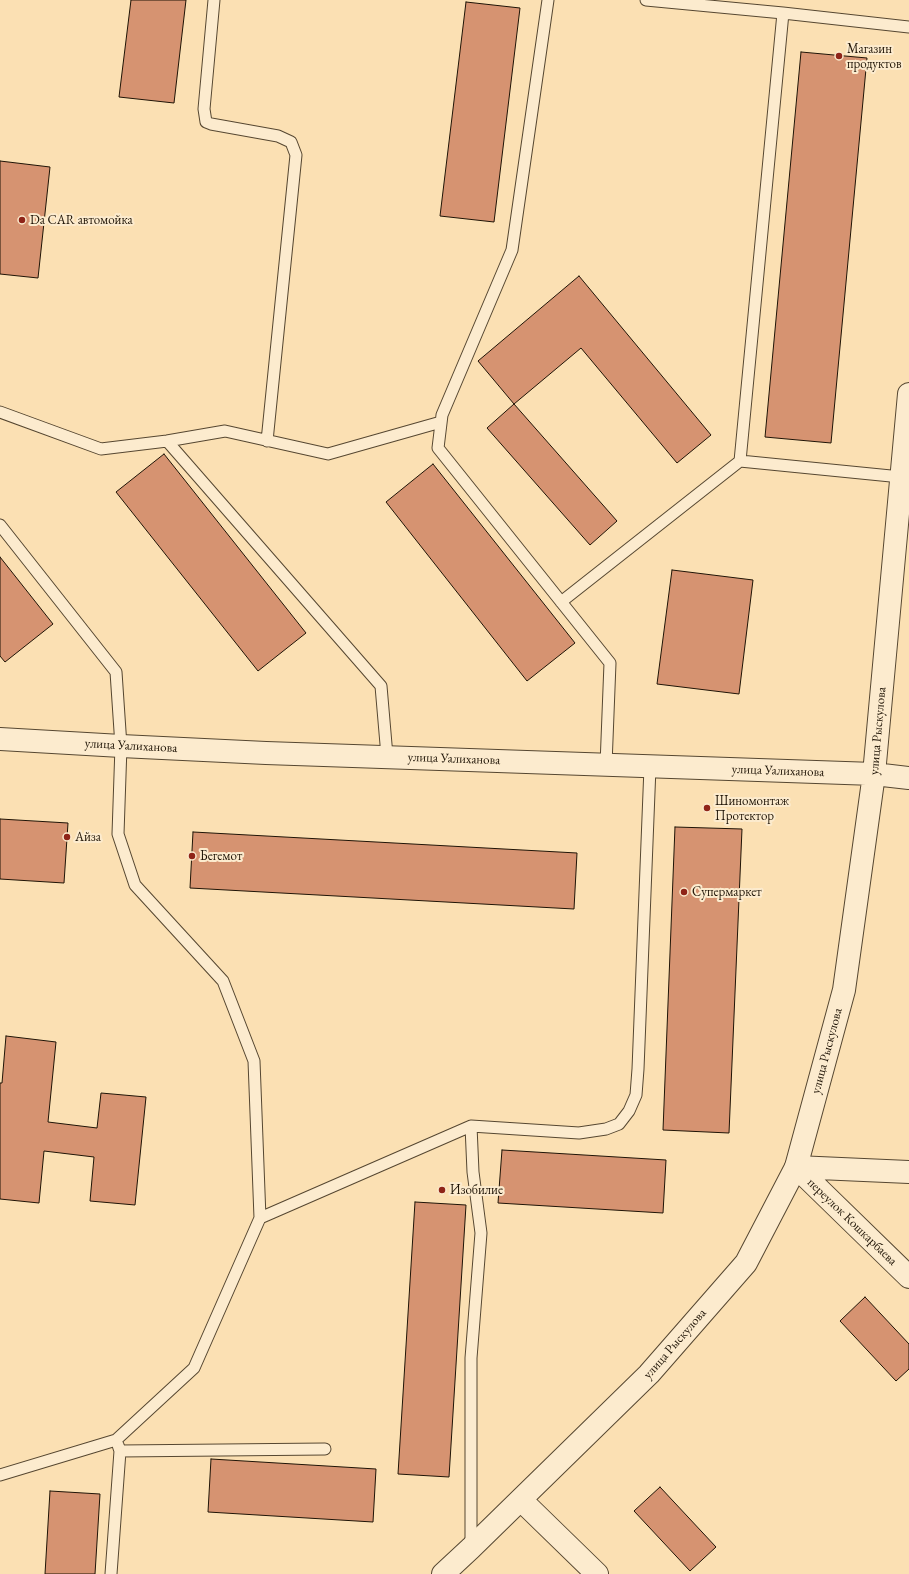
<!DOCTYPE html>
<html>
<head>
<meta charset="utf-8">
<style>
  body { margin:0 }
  canvas { display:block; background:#fbe0b3 }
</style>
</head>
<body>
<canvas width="909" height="1574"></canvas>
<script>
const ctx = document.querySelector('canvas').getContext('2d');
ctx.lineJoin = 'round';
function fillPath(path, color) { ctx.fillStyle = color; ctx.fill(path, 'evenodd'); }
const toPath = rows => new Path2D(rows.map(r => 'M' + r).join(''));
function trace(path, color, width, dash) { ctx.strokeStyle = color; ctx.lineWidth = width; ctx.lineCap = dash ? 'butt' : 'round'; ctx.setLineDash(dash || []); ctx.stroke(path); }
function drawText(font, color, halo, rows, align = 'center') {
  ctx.font = font + ' "EB Garamond",serif'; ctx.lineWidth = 4; ctx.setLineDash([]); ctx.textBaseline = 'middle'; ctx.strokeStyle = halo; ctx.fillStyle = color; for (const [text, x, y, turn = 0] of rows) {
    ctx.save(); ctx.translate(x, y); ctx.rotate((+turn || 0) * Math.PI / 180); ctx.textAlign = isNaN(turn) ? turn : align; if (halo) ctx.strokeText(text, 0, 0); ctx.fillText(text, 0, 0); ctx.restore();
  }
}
const building = toPath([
  [131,0,186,0,174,103,119,97,131,0],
  [466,2,520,8,494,222,440,216,466,2],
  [801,52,867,58,831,443,765,437,801,52],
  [0,161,50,167,38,278,0,274,0,161],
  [579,276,711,435,677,463,581,348,514,404,478,361,579,276],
  [514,404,617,521,590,545,487,428,514,404],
  [164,454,306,633,258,671,116,492,164,454],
  [433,464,575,643,527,681,386,502,433,464],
  [0,557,53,624,5,662,0,656,0,557],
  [672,570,753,580,739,694,657,684,672,570],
  [0,819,68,823,64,883,0,879,0,819],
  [675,827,742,829,729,1133,663,1130,675,827],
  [193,832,577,853,574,909,190,888,193,832],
  [6,1036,56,1042,48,1122,97,1128,101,1093,146,1097,135,1205,90,1201,94,1157,44,1151,39,1203,0,1199,0,1083,2,1083,6,1036],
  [502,1150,666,1160,663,1213,498,1203,502,1150],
  [415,1202,466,1205,449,1477,398,1474,415,1202],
  [865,1297,909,1344,909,1369,896,1381,840,1321,865,1297],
  [211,1459,376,1469,373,1522,208,1512,211,1459],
  [660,1487,716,1547,690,1571,634,1511,660,1487],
  [50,1491,100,1494,95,1574,45,1574,50,1491]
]);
const service = toPath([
  [214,0,204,109,206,122,211,124,278,136,291,142,296,155,267,441],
  [548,0,512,250,442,415,438,448,610,663,606,765],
  [646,0,783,13,740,461,901,477],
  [783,13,909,27],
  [0,412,101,449,167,441,225,431,328,454,441,422],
  [167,441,381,686,387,756],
  [0,525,116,672,121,746,118,834,135,885,223,981,254,1061,260,1218,194,1368,116,1440,0,1475],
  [561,602,740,461],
  [471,1126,473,1172,481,1233,471,1358,471,1548],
  [260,1218,471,1126,579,1133,606,1129,619,1124,629,1111,636,1095,638,1069,650,767],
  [120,1451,325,1449],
  [111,1574,120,1451,118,1445]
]);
const minor = toPath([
  [796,1167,909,1277],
  [796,1167,909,1172],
  [521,1500,597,1574]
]);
const tertiary = toPath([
  [0,739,121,746,266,753,874,774,909,778],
  [443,1574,471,1548,649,1374,746,1263,796,1167,844,990,874,774,909,394]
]);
const markers = [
  [839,56,4,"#8f2418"],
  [22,220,4,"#8f2418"],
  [707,808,4,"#8f2418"],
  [67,837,4,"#8f2418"],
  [192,856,4,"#8f2418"],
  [684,892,4,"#8f2418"],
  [442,1190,4,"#8f2418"]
];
const poiNames = [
  ["Магазин",847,49],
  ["продуктов",847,64],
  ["Da CAR автомойка",30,220],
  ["Шиномонтаж",715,801],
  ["Протектор",715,816],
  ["Айза",75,837],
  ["Бегемот",200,856],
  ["Супермаркет",692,892],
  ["Изобилие",450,1190]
];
const streetNames = [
  ["улица Рыскулова",878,731,-85],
  ["улица Уалиханова",131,746,3],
  ["улица Уалиханова",454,759,2],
  ["улица Уалиханова",778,771,2],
  ["улица Рыскулова",827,1051,-75],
  ["переулок Кошкарбаева",852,1222,44],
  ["улица Рыскулова",675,1344,-49]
];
fillPath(building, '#d69371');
trace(building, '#1f1406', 1);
trace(service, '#564731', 13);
trace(minor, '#564731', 24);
trace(tertiary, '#564731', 24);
trace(service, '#fcebce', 11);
trace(minor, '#fcebce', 22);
trace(tertiary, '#fcebce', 22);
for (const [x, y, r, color] of markers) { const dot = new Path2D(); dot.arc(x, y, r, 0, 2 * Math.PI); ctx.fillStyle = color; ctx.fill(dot); trace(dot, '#fcebce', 1.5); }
drawText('13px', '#1f1406', '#fcebce', poiNames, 'left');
drawText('13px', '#1f1406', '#fcebce', streetNames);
</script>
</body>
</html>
